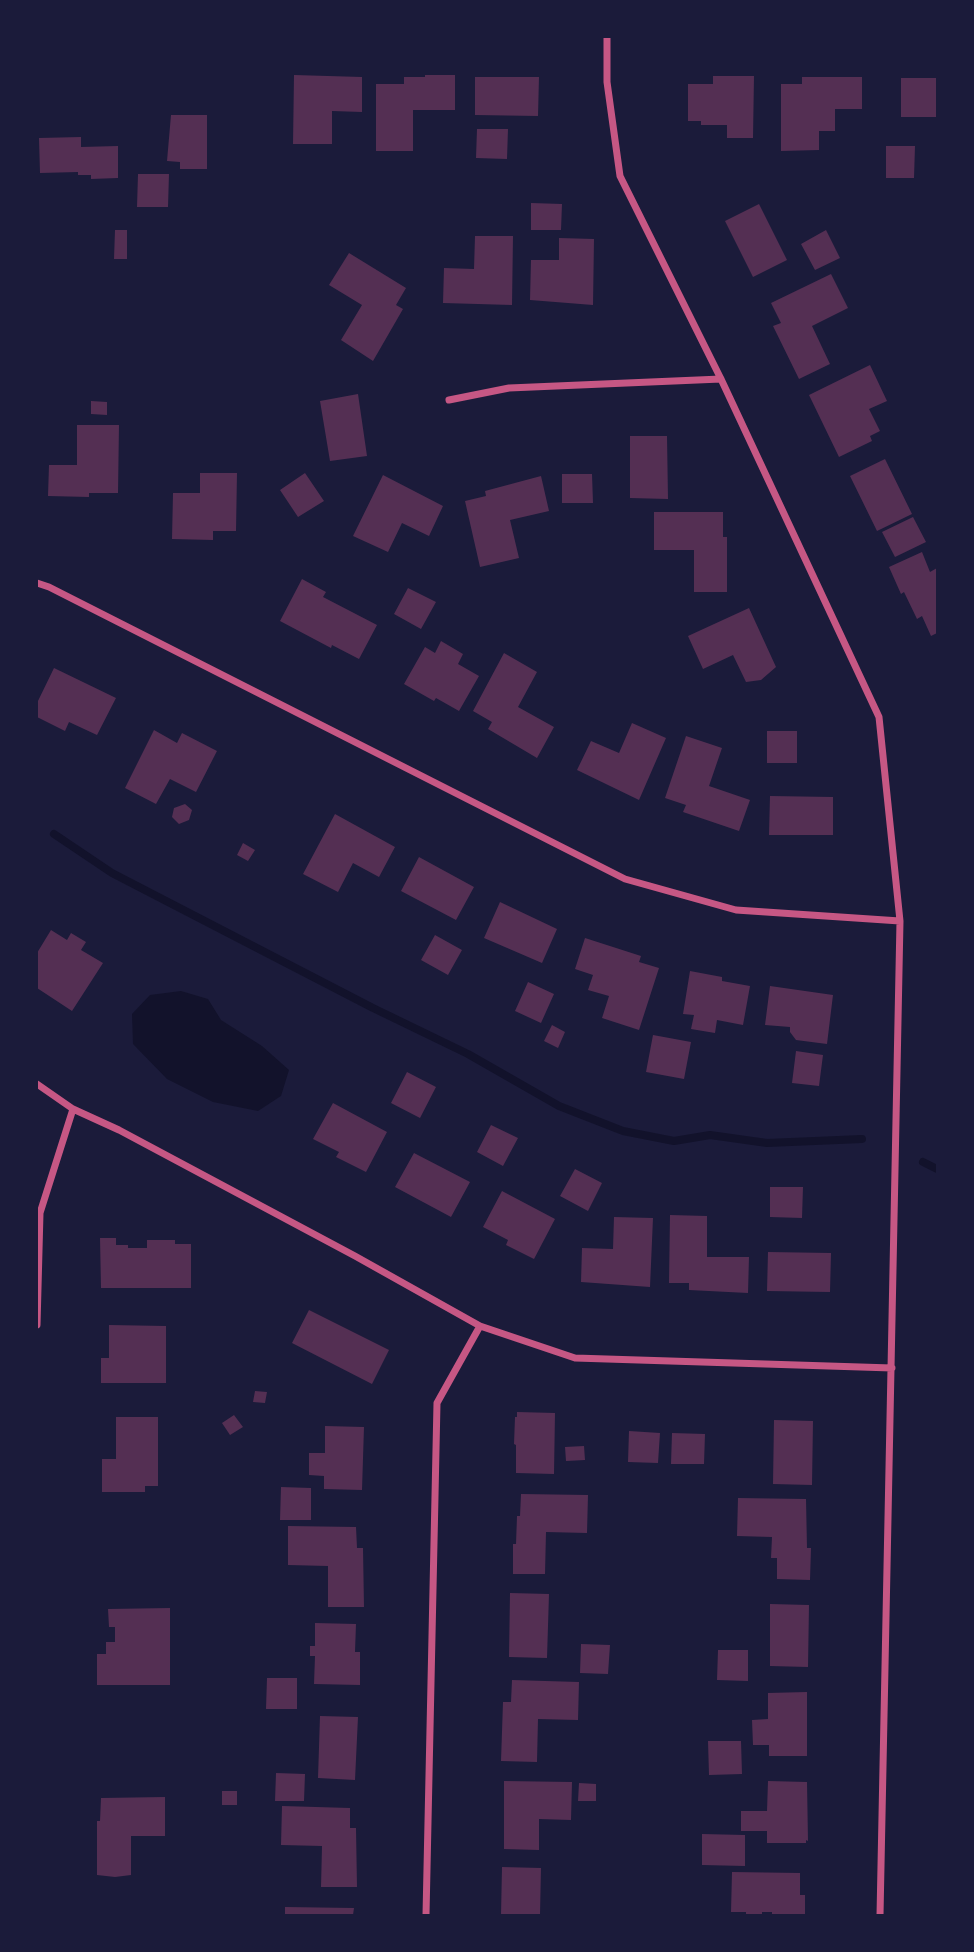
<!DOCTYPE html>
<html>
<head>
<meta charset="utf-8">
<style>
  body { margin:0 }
  #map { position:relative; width:974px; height:1952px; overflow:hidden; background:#1b1b3a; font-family:"Roboto Condensed",sans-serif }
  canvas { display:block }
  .frame { position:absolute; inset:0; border:38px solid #1b1b3a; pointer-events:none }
</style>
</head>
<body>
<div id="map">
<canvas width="974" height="1952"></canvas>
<div class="frame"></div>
</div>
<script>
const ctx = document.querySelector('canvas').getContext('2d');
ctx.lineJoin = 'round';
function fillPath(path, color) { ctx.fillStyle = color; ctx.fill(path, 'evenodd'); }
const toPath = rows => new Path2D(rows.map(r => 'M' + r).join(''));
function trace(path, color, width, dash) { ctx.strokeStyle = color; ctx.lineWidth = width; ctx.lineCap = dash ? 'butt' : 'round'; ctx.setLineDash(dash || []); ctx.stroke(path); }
const water = toPath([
  [181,991,208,999,221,1020,262,1046,289,1070,281,1096,258,1111,213,1102,167,1079,133,1044,132,1014,150,995]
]);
const stream = toPath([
  [54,834,112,873,373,1008,468,1054,559,1106,623,1131,674,1141,710,1135,767,1143,862,1139],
  [923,1162,937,1169]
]);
const building = toPath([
  [294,75,362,77,362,112,332,111,332,144,293,144],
  [425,75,455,75,455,110,413,110,413,151,376,151,376,84,404,84,404,77,425,77],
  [713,76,754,76,753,138,727,138,727,125,701,125,701,121,688,121,688,84,713,84],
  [475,77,539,77,538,116,475,115],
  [802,77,862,77,862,109,835,109,835,131,819,131,819,150,781,151,781,84,802,84],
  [901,78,937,78,937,117,901,117],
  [171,115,207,115,207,169,180,169,180,162,167,161],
  [477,129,508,129,507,159,476,158],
  [81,137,81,147,118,146,118,178,91,179,91,175,78,175,78,172,40,173,39,138],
  [886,146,915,146,914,178,886,178],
  [138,174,169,174,168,207,137,207],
  [531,203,562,204,561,230,531,230],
  [759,204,787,260,753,277,725,221],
  [115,230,127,230,127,259,114,259],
  [826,230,840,258,815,270,801,244],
  [475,236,513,236,512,305,443,303,444,268,474,269],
  [559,238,594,239,593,305,530,300,531,260,559,260],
  [349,253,406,288,396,305,403,309,373,361,341,340,362,305,329,285],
  [831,274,848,308,812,326,830,364,799,379,773,326,781,323,771,303],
  [870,365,887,401,869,409,880,431,870,436,872,441,839,457,809,395],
  [358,394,367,456,330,461,320,401],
  [91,401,107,402,107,415,91,414],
  [77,425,119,425,118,493,89,493,89,497,48,496,49,465,77,465],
  [630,436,667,436,668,499,630,498],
  [885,459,912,514,877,531,850,476],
  [200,473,237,473,236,531,213,531,213,540,172,539,173,493,200,493],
  [305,473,324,501,298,517,280,490],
  [562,474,592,474,593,503,562,503],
  [383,475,443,506,429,536,402,523,388,552,353,536],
  [541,476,549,511,510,520,519,558,480,567,465,501,486,496,485,491],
  [654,512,723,512,723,537,727,537,727,592,694,592,694,550,654,550],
  [913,517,926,542,895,557,882,532],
  [922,552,930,572,937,568,937,633,931,636,922,616,917,619,904,592,901,594,889,567],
  [302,579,326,592,323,597,377,625,359,659,332,645,331,648,280,621],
  [408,588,436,602,421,629,394,614],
  [749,608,776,667,761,680,746,682,733,655,703,669,688,636],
  [441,641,463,654,458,664,479,676,459,711,436,698,434,701,404,684,425,647,435,653],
  [504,653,537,672,518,707,554,727,537,758,488,729,492,722,473,711],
  [54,668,116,698,97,735,69,722,65,731,37,717,37,703],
  [632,723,666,738,639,800,577,770,591,741,619,753],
  [154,730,177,743,182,733,217,751,196,792,170,779,156,804,125,788],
  [767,731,797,731,797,763,767,763],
  [686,736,722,748,709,786,750,800,739,831,683,812,686,805,665,798],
  [770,796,833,797,833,835,769,835],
  [185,804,192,810,189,820,179,824,172,817,174,808],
  [335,814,395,847,379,877,353,863,338,892,303,874],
  [243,843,255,850,248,861,237,855],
  [419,857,474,887,456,920,401,891],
  [500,902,557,929,542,963,484,938],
  [51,930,67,940,71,933,86,942,81,950,103,963,72,1011,37,988,37,953],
  [435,935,462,950,448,975,421,960],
  [585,938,641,956,639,962,659,968,639,1030,602,1018,609,996,588,990,593,975,575,969],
  [690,971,722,977,722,981,750,986,743,1025,717,1020,715,1033,691,1029,694,1015,683,1014],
  [528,982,554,994,541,1023,515,1011],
  [770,986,833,995,827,1044,796,1040,790,1032,790,1027,765,1025],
  [552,1025,565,1032,558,1048,544,1041],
  [653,1035,691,1042,684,1079,646,1072],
  [796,1051,823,1055,819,1086,792,1083],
  [407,1072,436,1087,420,1118,391,1103],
  [333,1103,387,1132,366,1172,336,1157,339,1152,313,1139],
  [491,1125,518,1138,503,1166,477,1152],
  [414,1153,470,1182,451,1217,395,1187],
  [575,1169,602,1183,588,1211,560,1196],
  [770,1187,803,1187,802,1218,770,1217],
  [502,1191,555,1219,534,1259,506,1245,508,1240,483,1227],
  [670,1215,707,1216,707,1257,749,1257,748,1293,689,1290,689,1283,669,1283],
  [614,1217,653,1218,650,1287,581,1282,582,1248,613,1249],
  [100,1238,116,1238,116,1245,128,1245,128,1248,147,1248,147,1240,175,1240,175,1244,191,1244,191,1288,101,1288],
  [768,1252,831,1253,830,1292,767,1291],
  [309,1310,389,1350,372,1384,292,1343],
  [109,1325,166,1326,166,1383,101,1383,101,1358,109,1358],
  [255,1391,267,1392,265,1403,253,1402],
  [517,1412,555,1413,554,1474,516,1473,516,1445,514,1444,515,1417,517,1417],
  [234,1415,243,1427,230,1435,222,1423],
  [116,1417,158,1417,158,1486,145,1486,145,1492,102,1492,102,1459,116,1459],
  [774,1420,813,1421,812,1485,773,1484],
  [325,1426,364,1427,362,1490,324,1489,324,1476,309,1475,309,1453,325,1453],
  [629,1431,660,1433,658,1463,628,1462],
  [672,1433,705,1434,704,1464,671,1464],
  [584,1446,585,1460,566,1461,565,1447],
  [281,1487,311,1488,311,1520,280,1520],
  [521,1494,588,1495,587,1533,546,1532,545,1574,513,1574,513,1544,516,1544,517,1516,520,1516],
  [738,1498,806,1499,807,1548,811,1548,810,1580,777,1579,777,1558,771,1558,772,1537,737,1536],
  [288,1526,356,1527,357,1548,363,1548,364,1607,328,1607,328,1566,288,1565],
  [510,1593,549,1594,547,1658,509,1657],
  [770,1604,809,1605,808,1667,770,1666],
  [170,1608,170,1685,97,1685,97,1654,106,1654,106,1642,115,1642,115,1627,109,1627,108,1609],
  [315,1623,356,1624,355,1652,360,1652,360,1685,314,1684,315,1656,310,1656,310,1646,315,1646],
  [581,1644,610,1645,608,1674,580,1673],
  [718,1650,748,1650,748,1681,717,1680],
  [267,1678,297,1678,297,1709,266,1709],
  [512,1680,579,1682,578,1720,538,1719,537,1762,501,1761,503,1702,511,1702],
  [807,1692,807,1756,769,1756,769,1745,753,1745,752,1720,768,1719,768,1693],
  [320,1716,358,1717,355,1780,318,1778],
  [708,1741,741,1741,742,1774,709,1775],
  [276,1773,305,1774,304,1801,275,1801],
  [504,1781,572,1782,571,1820,539,1819,539,1850,504,1849],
  [768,1781,807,1782,808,1841,806,1840,806,1843,767,1843,767,1831,741,1831,741,1811,767,1811],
  [579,1783,596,1784,596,1801,578,1801],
  [222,1791,237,1791,237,1805,222,1805],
  [165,1797,165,1836,131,1836,131,1875,115,1877,97,1875,97,1821,100,1821,101,1798],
  [282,1806,350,1808,350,1828,356,1828,357,1887,321,1887,322,1846,281,1845],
  [702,1834,745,1835,745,1866,702,1865],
  [502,1867,541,1868,540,1915,501,1915],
  [732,1872,800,1873,800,1895,805,1895,805,1915,772,1915,772,1912,762,1912,762,1915,746,1915,746,1912,731,1912],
  [285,1907,354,1908,353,1915,285,1915]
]);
const minor = toPath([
  [607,37,607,82,620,176,721,379,879,717,900,921,880,1915],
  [449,400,509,388,721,379],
  [37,583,49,587,625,879,736,910,900,921],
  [37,1084,73,1109,119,1130,355,1256,480,1326,575,1358,892,1368],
  [37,1325,40,1213,73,1109],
  [426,1915,437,1403,480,1326]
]);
fillPath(water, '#12122b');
trace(stream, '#12122b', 8);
fillPath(building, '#542f53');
trace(minor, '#c65784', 7);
</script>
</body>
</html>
